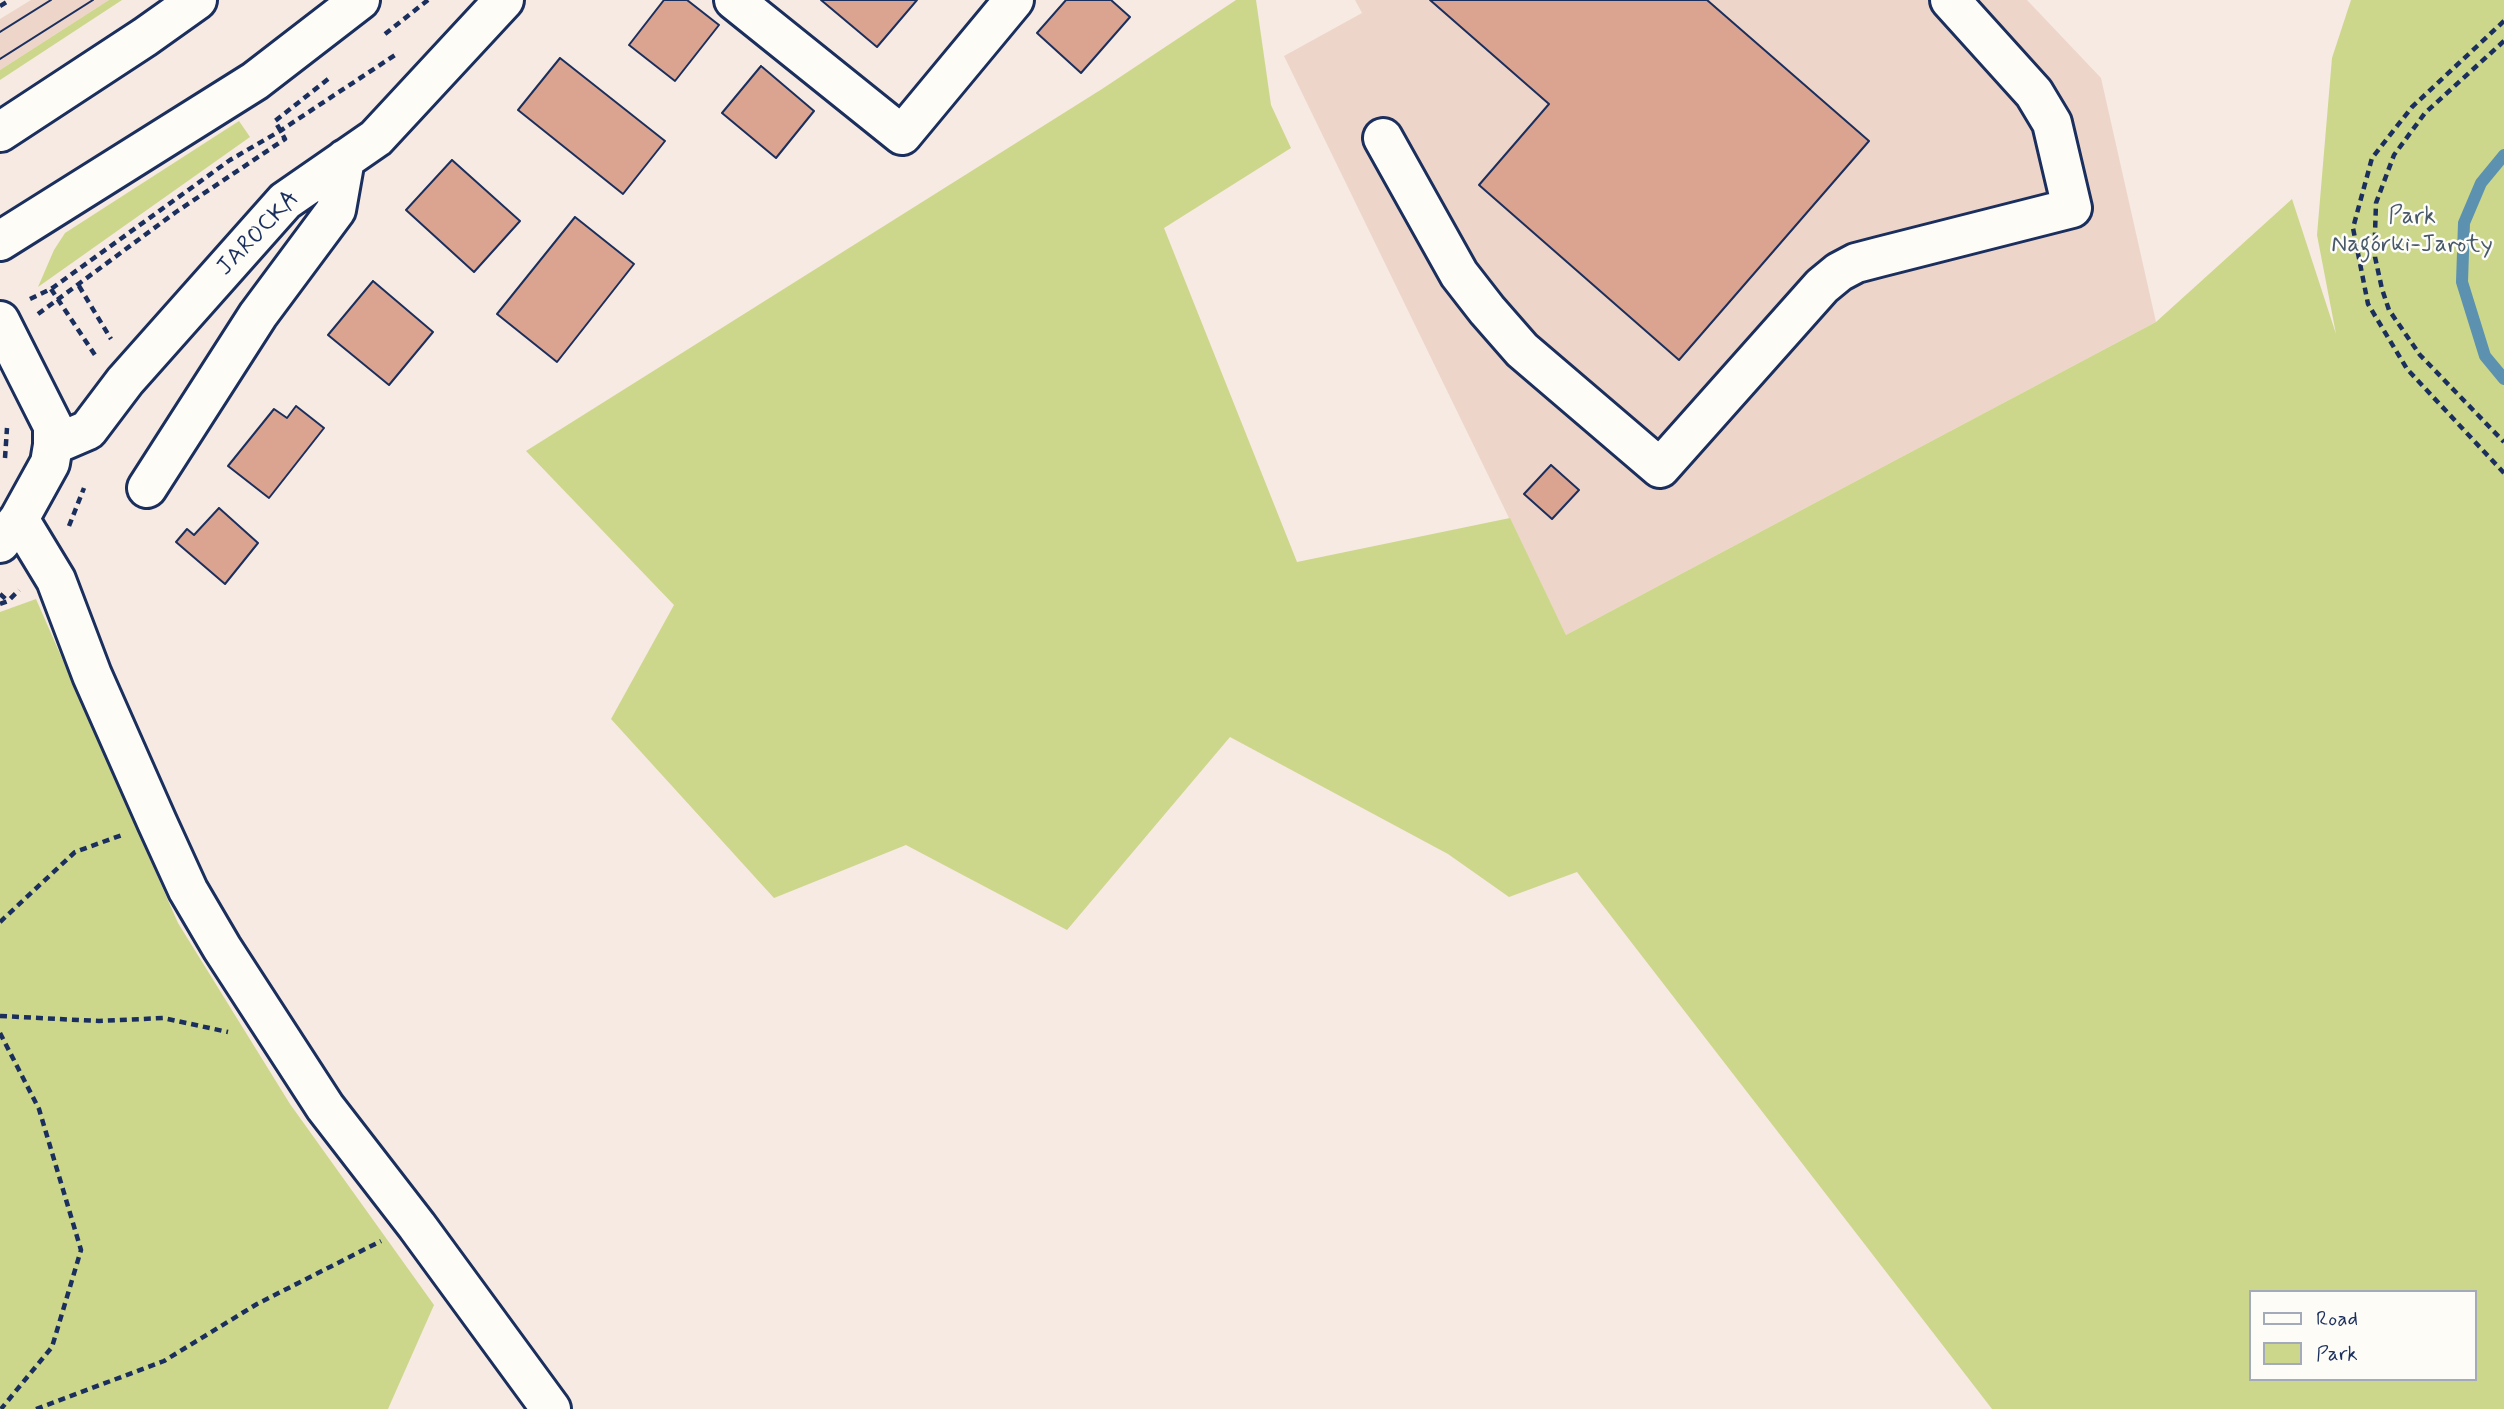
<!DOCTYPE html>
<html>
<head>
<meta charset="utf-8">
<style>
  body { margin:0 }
  #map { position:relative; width:2504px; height:1409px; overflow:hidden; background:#f6eae2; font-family:Mynerve,sans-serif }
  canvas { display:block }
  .legend { position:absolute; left:2249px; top:1290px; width:228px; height:91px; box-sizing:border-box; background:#fdfcf7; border:2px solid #a3aaba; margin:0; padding:9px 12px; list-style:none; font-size:21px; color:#1b2f5e }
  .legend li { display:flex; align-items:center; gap:14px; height:35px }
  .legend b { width:35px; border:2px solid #a3aaba }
</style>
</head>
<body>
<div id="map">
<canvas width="2504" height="1409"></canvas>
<ul class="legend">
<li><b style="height:9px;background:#fdfcf7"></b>Road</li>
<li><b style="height:19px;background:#ccd78b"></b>Park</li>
</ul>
</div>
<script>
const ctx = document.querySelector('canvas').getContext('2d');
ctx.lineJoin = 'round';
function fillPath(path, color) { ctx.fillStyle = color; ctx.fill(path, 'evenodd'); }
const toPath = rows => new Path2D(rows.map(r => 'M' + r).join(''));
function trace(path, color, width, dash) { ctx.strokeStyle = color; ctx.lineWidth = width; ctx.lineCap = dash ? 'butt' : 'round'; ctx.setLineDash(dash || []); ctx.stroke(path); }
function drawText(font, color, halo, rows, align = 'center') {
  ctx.font = font + ' Mynerve,sans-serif'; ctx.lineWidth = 5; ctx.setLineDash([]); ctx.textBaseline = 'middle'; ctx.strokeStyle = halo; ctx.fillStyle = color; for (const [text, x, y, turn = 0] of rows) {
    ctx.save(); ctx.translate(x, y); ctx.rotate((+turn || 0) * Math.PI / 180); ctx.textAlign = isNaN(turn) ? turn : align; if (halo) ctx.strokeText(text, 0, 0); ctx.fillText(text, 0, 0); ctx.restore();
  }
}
const built = toPath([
  [31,0,109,0,0,70,0,19],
  [1355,0,2027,0,2101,78,2156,322,1566,635,1284,56,1362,13]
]);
const green = toPath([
  [109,0,122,0,0,80,0,70],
  [1236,0,1256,0,1271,105,1291,148,1164,228,1297,562,1510,518,1566,635,2156,322,2292,199,2336,334,2317,235,2332,58,2351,0,2504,0,2504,1409,1992,1409,1577,872,1509,897,1448,854,1230,737,1067,930,906,845,774,898,611,719,674,605,526,451,1102,89],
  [2250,1292,2474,1292,2474,1379,2250,1379],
  [239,121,250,137,38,287,54,250,65,233],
  [36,599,178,923,290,1104,434,1305,388,1409,0,1409,0,612]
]);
const stream = toPath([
  [2504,155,2481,183,2464,223,2462,282,2485,356,2504,379]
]);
const building = toPath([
  [664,0,687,0,719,25,675,81,629,45,664,0],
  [821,0,917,0,877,47,821,0],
  [1066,0,1111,0,1130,17,1081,73,1037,33,1066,0],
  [1430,0,1707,0,1869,141,1679,360,1479,185,1549,104,1430,0],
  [560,58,665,141,623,194,518,110,560,58],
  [761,66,814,111,776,158,722,113,761,66],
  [452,160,520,221,474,272,406,210,452,160],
  [575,217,634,264,557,362,497,314,575,217],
  [373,281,433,332,389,385,328,335,373,281],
  [296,406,324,428,269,498,228,466,274,409,287,418,296,406],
  [1551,465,1579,490,1552,519,1524,494,1551,465],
  [219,508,258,543,225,584,176,542,187,529,194,535,219,508]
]);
const path = toPath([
  [0,6,10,0],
  [2504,21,2412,107,2372,158,2353,228,2368,304,2407,369,2504,473],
  [385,34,428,0],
  [2504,41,2425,113,2394,155,2376,203,2375,233,2375,257,2382,289,2389,310,2420,355,2504,442],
  [79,286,111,339],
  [51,289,95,355],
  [30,299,51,289,230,160,280,131,398,53],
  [38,314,176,212,285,139,275,121,332,76],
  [5,458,7,428],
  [69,526,84,488],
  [0,594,8,601],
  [0,604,8,601,19,590],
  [0,922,75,852,122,835],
  [0,1016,99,1021,163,1018,228,1032],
  [0,1033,39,1109,81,1250,52,1347,1,1409],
  [36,1409,164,1361,257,1304,381,1241]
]);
const minor = toPath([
  [734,0,902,135,1014,0],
  [1383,138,1459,274,1487,310,1522,350,1660,468,1822,286,1839,272,1856,263,1879,257,2072,208,2052,123,2034,93,1950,0],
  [0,321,53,426,53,445,50,463,19,519,0,543],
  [53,445,88,430,125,381,285,201,376,138,504,0],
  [147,488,258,315,336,210,345,159],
  [19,519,56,580,92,675,157,822,188,890,222,948,325,1107,417,1226,551,1409]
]);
const major = toPath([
  [0,132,145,37,197,0],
  [0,241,255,81,360,0]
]);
const tram = toPath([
  [0,32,51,0],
  [0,59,93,0]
]);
const parkNames = [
  ["Park",2412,218],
  ["Nagórki-Jaroty",2412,246]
];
const streetNames = [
  ["JAROCKA",259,234,-46]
];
fillPath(built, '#eed5c9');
fillPath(green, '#ccd78b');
trace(stream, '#5c92b0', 12);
fillPath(building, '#daa490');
trace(building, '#1b2f5e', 2);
trace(minor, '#1b2f5e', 44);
trace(major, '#1b2f5e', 44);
trace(path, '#1b2f5e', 4.5, [7, 5]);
trace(minor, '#fdfcf7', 38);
trace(major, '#fdfcf7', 38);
trace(tram, '#1b2f5e', 2);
drawText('24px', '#475969', '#fdfcf7', parkNames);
drawText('24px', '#1b2f5e', '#fdfcf7', streetNames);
</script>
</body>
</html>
